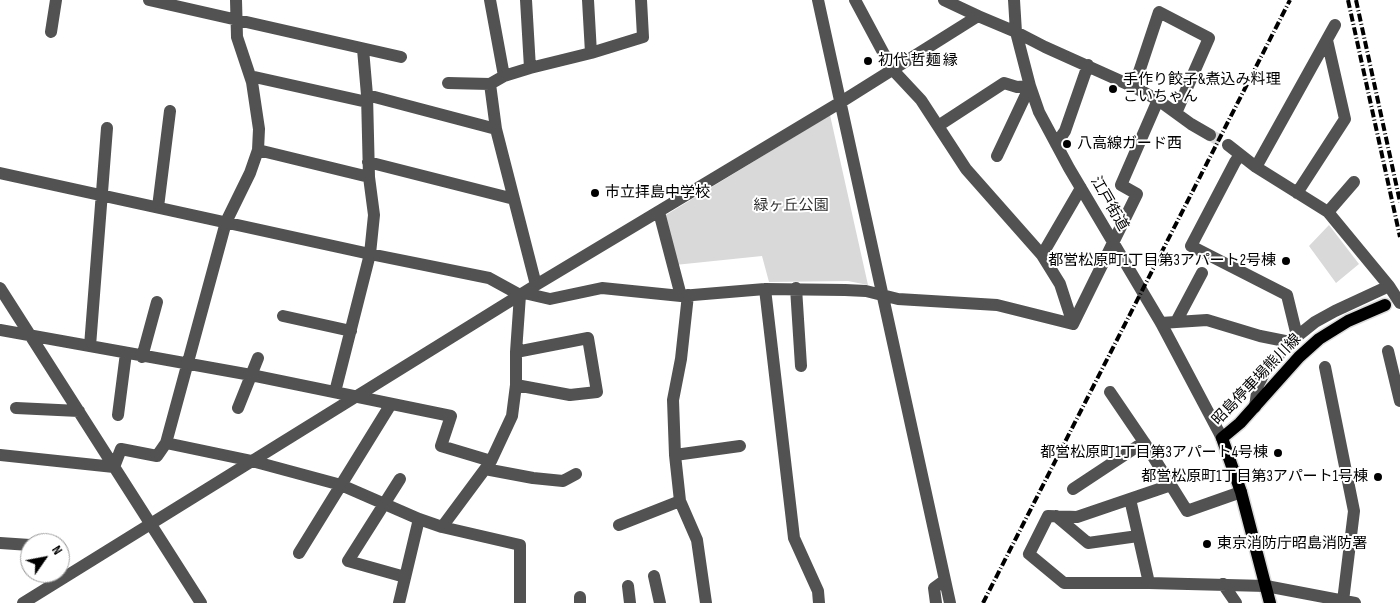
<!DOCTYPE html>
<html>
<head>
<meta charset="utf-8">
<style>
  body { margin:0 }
  #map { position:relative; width:1400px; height:603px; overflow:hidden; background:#fff; font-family:"Sofia Sans Condensed",sans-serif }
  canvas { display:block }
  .north { position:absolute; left:20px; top:533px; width:50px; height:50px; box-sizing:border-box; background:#fff; border:1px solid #999; border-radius:50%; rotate:57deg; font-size:14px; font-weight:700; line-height:20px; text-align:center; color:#000 }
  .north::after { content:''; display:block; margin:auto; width:18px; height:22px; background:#000; clip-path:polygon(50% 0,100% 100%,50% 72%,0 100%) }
</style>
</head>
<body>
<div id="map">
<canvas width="1400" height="603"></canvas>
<div class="north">N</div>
</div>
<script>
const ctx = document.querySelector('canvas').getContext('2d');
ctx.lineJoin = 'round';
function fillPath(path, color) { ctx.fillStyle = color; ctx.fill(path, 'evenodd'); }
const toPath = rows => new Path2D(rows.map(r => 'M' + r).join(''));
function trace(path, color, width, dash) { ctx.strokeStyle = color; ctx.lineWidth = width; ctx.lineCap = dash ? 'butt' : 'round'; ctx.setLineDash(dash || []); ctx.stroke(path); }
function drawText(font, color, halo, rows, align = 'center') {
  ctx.font = font + ' "Sofia Sans Condensed","Noto Sans JP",sans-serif'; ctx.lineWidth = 4; ctx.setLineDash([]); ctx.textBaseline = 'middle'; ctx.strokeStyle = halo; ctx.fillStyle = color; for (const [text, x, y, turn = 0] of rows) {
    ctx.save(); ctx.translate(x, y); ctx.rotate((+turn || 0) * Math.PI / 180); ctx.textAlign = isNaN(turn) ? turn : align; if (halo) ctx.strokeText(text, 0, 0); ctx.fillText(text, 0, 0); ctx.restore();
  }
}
const green = toPath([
  [830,115,868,285,848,281,769,282,762,256,675,265,661,218],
  [1329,225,1359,264,1336,283,1309,246]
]);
const minorTunnel = toPath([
  [1210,135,1228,145]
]);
const minor = toPath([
  [149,0,401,57],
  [490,0,504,76],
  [526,0,530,68],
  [588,0,591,53],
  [818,0,950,603],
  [855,0,892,69,921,100,966,169,1042,255,1060,284,1073,324],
  [944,0,978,16],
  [1014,0,1016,32,1030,86,1039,112,1069,168,1161,323,1222,438],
  [51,32,56,0],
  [250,76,367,102],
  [448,83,490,84,504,76,530,68,591,53,643,37,641,0],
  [490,84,496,129,536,285],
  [1134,87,1159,12,1209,38,1176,113],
  [367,95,496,129],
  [938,126,1004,83,1017,87,1030,86],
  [1056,144,1065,131,1088,65],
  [1228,145,1256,167,1328,212,1389,286,1400,303],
  [258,150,369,177],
  [1240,155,1235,162,1191,246,1287,295,1297,336],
  [997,156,1030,86],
  [368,162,514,199],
  [1256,167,1335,25],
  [0,173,370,254,489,278,520,295],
  [1297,193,1345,119,1327,40],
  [158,207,170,111],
  [659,212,681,296],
  [1328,212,1354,182],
  [1042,255,1081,188],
  [0,288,201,603],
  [796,288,801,366],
  [765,289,794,538,818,591,819,603],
  [524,293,550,299,602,288,681,296,765,289,845,290,866,291,898,299,997,305,1073,324,1137,194,1121,185,1158,100],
  [688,295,681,359,673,400,675,455,680,501,697,540,706,603],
  [283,316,351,331],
  [1176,322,1202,273],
  [1161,323,1207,320,1260,336,1290,342],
  [0,330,251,375,451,416,441,446,491,461],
  [90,346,107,128],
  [1388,351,1400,401],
  [516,352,588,338,597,392,570,395,516,385],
  [142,357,157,302],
  [1325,367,1354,511,1343,601],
  [335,392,370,254,374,215,369,177,367,95,363,49],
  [1110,392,1144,442,1187,511,1241,492],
  [1255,407,1258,385,1265,372,1290,342,1315,322,1335,311,1389,286],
  [16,408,79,411],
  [238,408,258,358],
  [118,415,126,353],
  [166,443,252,461,341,485,419,519,442,527,520,545,520,603],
  [0,455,114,467,121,449,157,456,166,443,226,222,250,173,258,150,259,129,252,82,237,37,236,0],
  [675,455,740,446],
  [485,469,533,478,563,481,576,474],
  [400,479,348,561,405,577],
  [1171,485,1077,517,1048,516,1029,554,1064,583,1149,583,1266,586,1355,603],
  [1073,489,1144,442],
  [1130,499,1149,583],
  [1056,516,1088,543,1138,536],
  [619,525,680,501],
  [442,527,491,461,512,416,516,385,516,352,520,295],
  [0,543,30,545],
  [299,553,391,404],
  [654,576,660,603],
  [1223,584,1236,603],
  [628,586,630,603],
  [580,597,580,603],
  [23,603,536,285,841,102,978,16,1016,32,1045,47,1134,87,1158,100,1191,124,1210,135],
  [399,603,419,519],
  [936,603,934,588,945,580]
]);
const major = toPath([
  [1270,603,1241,492,1222,438,1240,423,1299,357,1319,339,1348,321,1385,305]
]);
const rail = toPath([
  [1348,0,1400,237],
  [1356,0,1400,202],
  [983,603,1290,0]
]);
const markers = [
  [868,61,5,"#000"],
  [1113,89,5,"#000"],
  [1067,144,5,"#000"],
  [595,193,5,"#000"],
  [1286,261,5,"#000"],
  [1278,453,5,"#000"],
  [1378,477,5,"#000"],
  [1207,544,5,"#000"]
];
const poiNames = [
  ["初代 哲麺 縁",878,61],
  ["手作り餃子&煮込み料理",1123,80],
  ["こいちゃん",1123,97],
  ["八高線ガード西",1077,144],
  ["市立拝島中学校",605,193],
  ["都営松原町1丁目第3アパート2号棟",1276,261,"right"],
  ["都営松原町1丁目第3アパート4号棟",1268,453,"right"],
  ["都営松原町1丁目第3アパート1号棟",1368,477,"right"],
  ["東京消防庁昭島消防署",1217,544]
];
const streetNames = [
  ["江戸街道",1109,204,60],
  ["昭島停車場熊川線",1257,380,-46]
];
const parkNames = [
  ["緑ヶ丘公園",791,206]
];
fillPath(green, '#d9d9d9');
trace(minorTunnel, '#d9d9d9', 12, [12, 6]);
trace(major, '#dbdbdb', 15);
trace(minor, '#525252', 12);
trace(major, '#000', 12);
trace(rail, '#000', 4, [8, 2.5, 1, 2.5]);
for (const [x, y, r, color] of markers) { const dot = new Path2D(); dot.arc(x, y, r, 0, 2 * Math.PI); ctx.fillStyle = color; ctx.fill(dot); trace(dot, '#fff', 2); }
drawText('15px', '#000', '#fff', poiNames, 'left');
drawText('15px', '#000', '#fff', streetNames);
drawText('15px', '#303030', '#fff', parkNames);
</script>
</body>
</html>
